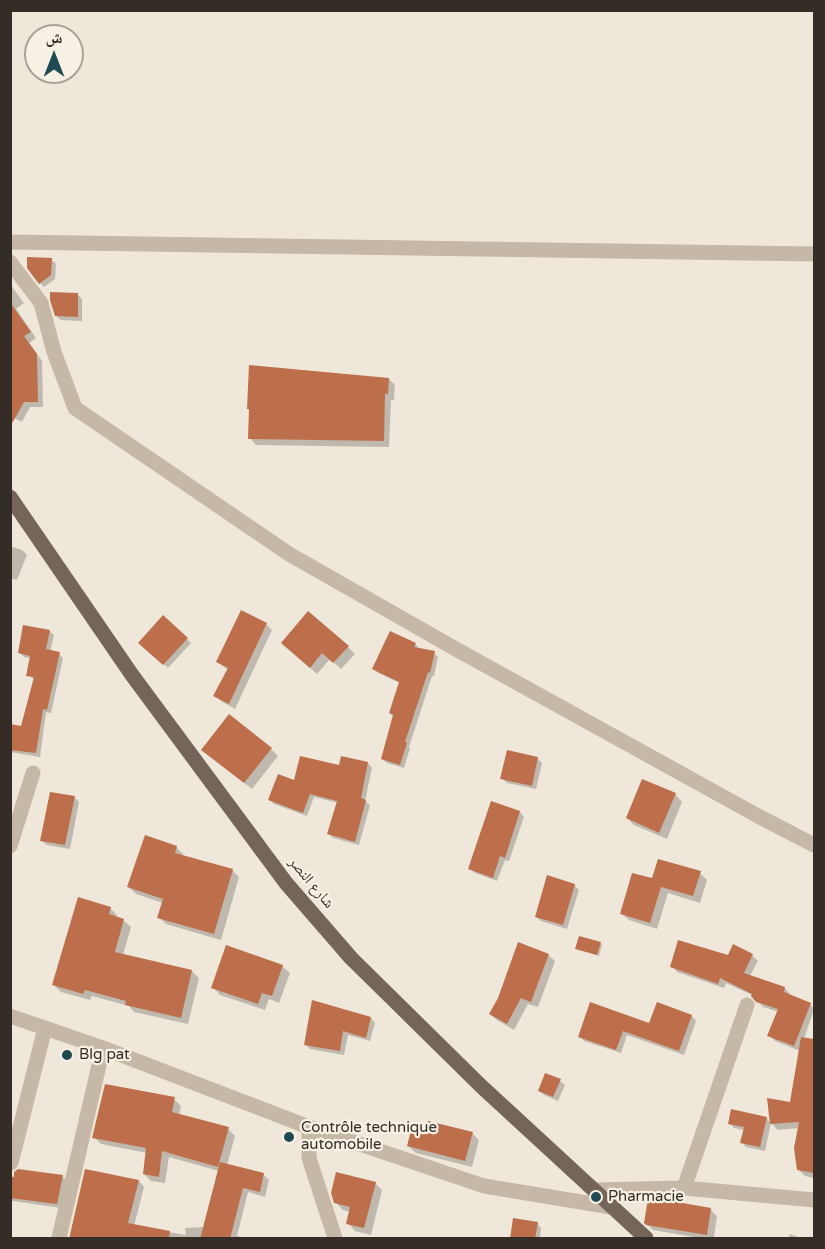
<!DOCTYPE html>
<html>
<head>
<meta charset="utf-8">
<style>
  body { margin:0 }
  #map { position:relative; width:825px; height:1249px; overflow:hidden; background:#efe7da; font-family:"Varela Round","Noto Naskh Arabic",sans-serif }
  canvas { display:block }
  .frame { position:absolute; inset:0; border:12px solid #332c27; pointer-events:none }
  .north { position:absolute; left:24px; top:24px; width:60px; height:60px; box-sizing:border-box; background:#f7f1e5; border:2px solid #a9a299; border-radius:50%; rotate:0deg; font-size:16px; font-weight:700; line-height:24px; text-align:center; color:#332c27 }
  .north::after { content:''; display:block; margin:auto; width:21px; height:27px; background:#204a51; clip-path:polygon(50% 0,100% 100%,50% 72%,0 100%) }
</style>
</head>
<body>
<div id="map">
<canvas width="825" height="1249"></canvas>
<div class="frame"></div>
<div class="north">ش</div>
</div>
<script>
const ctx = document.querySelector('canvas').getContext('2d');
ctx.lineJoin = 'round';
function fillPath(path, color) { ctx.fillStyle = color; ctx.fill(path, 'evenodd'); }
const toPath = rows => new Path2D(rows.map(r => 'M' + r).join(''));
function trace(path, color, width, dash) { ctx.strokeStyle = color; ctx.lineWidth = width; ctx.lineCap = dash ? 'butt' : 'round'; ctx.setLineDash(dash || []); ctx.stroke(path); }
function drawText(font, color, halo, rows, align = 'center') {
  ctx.font = font + ' "Varela Round","Noto Naskh Arabic",sans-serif'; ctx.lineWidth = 4.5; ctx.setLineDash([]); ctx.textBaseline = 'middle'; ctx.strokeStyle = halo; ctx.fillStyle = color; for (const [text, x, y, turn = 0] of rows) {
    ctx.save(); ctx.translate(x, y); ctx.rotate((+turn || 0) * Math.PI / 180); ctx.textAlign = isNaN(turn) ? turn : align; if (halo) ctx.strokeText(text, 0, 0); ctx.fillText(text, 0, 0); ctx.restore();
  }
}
const shadow = toPath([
  [51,259,56,264,55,279,44,287,40,283],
  [10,284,24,303,16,309,36,338,29,343,42,361,43,407,30,407,22,422,10,416],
  [78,295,82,299,82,321,61,320,56,316],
  [389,379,395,385,394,400,391,400,389,447,256,445,250,438,250,410,248,409],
  [10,546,22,550,27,555,17,580,10,578],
  [163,618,191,643,168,668,140,643],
  [266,624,272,630,235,709,221,701,215,695,228,670,218,662],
  [49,631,54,635,50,652,59,654,63,658,51,713,46,712,40,757,10,752,10,726,23,727,35,680,28,675,31,658,24,657,20,653],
  [415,644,419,648,434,653,438,657,434,676,432,676,409,747,410,748,404,768,387,763,382,759,394,717,390,713,400,683,378,673,374,669],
  [348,647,355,654,341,669,330,659,317,674,290,650],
  [271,749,278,756,252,789,203,750],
  [342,758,368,763,372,768,365,801,370,805,359,845,333,838,329,834,338,803,314,797,307,816,274,804,270,800,296,782,340,767],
  [537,758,542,763,536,789,507,783,502,778],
  [675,794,682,802,667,839,634,825,627,818],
  [74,797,79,802,70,849,47,845,42,841],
  [520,812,524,817,509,861,505,860,497,881,475,873,470,869],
  [176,847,183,854,183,857,232,870,239,877,221,940,166,924,159,917,163,903,136,894,129,887],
  [700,873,707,880,700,903,668,893,657,929,629,920,621,913,653,880],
  [574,885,579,890,567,929,541,921,536,917],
  [110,908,117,915,116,918,123,920,131,927,123,955,192,971,199,978,188,1024,134,1012,129,1006,92,996,90,1000,61,992,54,985],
  [600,943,602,945,599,956,577,948],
  [548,955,555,961,538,1007,528,1004,514,1030,497,1020,490,1014],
  [752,955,758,961,750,976,785,988,790,994,789,996,810,1004,814,1009,804,1039,814,1041,814,1178,805,1176,798,1169,799,1128,778,1130,771,1123,792,1104,800,1051,775,1041,769,1035,779,1012,763,1007,752,995,726,983,724,988,677,972,672,966,729,956],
  [282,966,290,973,279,1003,269,999,265,1010,220,995,213,987],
  [692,1016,696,1021,684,1055,627,1035,621,1053,584,1041,580,1036],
  [371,1018,375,1023,370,1041,348,1035,344,1055,310,1049,306,1045],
  [560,1081,565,1085,558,1101,544,1095,540,1091],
  [174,1099,181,1106,179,1115,228,1129,235,1136,227,1165,264,1175,269,1180,265,1197,248,1192,237,1236,248,1238,70,1238,86,1171,139,1181,144,1187,134,1226,186,1235,185,1228,205,1227,219,1171,169,1157,165,1183,151,1181,144,1174,147,1153,101,1144,94,1137],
  [766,1118,771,1123,765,1151,746,1147,742,1142,744,1130,734,1128,730,1123],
  [427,1132,472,1133,479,1140,472,1167,416,1153,408,1146],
  [19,1171,63,1177,67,1181,61,1208,13,1201,10,1199,10,1178,15,1179],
  [375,1183,382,1190,371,1235,355,1231,348,1223,351,1212,343,1210,335,1202],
  [710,1209,717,1216,714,1237,718,1238,699,1238,653,1230,646,1223],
  [537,1223,541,1228,540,1238,511,1238],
  [790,1234,801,1238,788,1238]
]);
const building = toPath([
  [27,257,52,258,51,275,39,284,27,268],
  [50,292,78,293,78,317,55,316,50,300],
  [10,302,31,332,24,336,37,354,38,402,24,402,10,427],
  [249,365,389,378,388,394,385,394,384,441,248,439,249,409,247,409],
  [241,610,267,623,229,704,213,696,228,668,216,662],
  [308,611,349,646,333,663,322,653,310,668,281,643],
  [163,615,188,638,163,665,138,643],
  [23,625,50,630,46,649,60,652,47,710,43,709,36,753,10,750,10,724,21,726,34,677,26,676,30,656,18,653],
  [390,631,416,643,414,647,435,651,430,673,428,672,405,742,407,743,400,765,381,759,393,715,389,713,399,682,372,669],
  [229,714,272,748,244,783,201,750],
  [507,750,538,757,532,786,500,779],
  [300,756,339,765,341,756,368,762,361,798,366,800,355,842,327,834,337,801,310,794,303,813,268,800,278,774,294,780],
  [642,779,676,793,659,833,626,818],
  [50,792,75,796,65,845,40,841],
  [491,801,520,811,505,858,500,856,493,878,468,869],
  [145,835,177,846,175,853,233,869,214,934,157,918,163,899,127,887],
  [658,859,701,871,693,896,661,887,650,923,620,914,632,873,652,878],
  [547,875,575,884,563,925,535,917],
  [78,897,111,907,109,914,124,919,115,952,192,970,181,1018,125,1005,126,1001,85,990,83,994,52,985],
  [579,936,601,942,597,955,575,949],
  [678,940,728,955,733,944,753,954,744,973,785,987,784,992,811,1003,794,1046,767,1036,778,1009,756,1002,751,996,752,994,720,978,718,984,670,967],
  [518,942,549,954,531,1002,521,998,507,1024,489,1014,498,998],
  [226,945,283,965,272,996,262,993,258,1004,211,988],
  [312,1000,371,1017,366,1038,343,1031,340,1051,304,1045],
  [590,1002,649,1023,657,1002,692,1015,679,1051,623,1031,616,1050,578,1037],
  [801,1037,814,1039,814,1173,797,1170,794,1148,799,1122,770,1124,767,1098,790,1102],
  [545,1073,561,1079,553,1097,538,1091],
  [105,1084,175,1097,172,1112,229,1127,218,1167,162,1151,159,1177,143,1174,146,1148,92,1138],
  [731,1109,767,1117,760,1147,740,1143,744,1127,728,1124],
  [428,1121,473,1132,465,1161,407,1146,412,1127,426,1130],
  [220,1162,264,1173,260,1192,243,1188,230,1239,200,1239],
  [18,1169,63,1175,57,1204,10,1198,10,1176,14,1177,14,1172],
  [85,1169,139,1180,128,1223,170,1231,169,1239,69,1239],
  [336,1172,376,1182,364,1228,346,1224,350,1207,334,1203,331,1193],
  [654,1198,711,1208,707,1235,646,1225,644,1223,648,1199],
  [513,1218,538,1222,535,1239,510,1239]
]);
const minor = toPath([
  [10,242,814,254],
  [10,262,41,303,54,352,75,408,289,554,454,648,758,816,814,845],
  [10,846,33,773],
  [11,1163,45,1028],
  [684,1188,747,1005],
  [594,1190,684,1188,814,1200],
  [59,1238,103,1048]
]);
const tertiary = toPath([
  [10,1016,103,1048,309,1127,484,1186,611,1207],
  [309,1127,309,1158,335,1238]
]);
const primary = toPath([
  [10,497,132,675,286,883,351,958,481,1086,646,1238]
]);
const markers = [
  [67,1055,6,"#204a51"],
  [289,1137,6,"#204a51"],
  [596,1197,6,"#204a51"]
];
const streetNames = [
  ["شارع النصر",311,883,50]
];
const poiNames = [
  ["Blg pat",79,1055],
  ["Contrôle technique",301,1128],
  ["automobile",301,1145],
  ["Pharmacie",608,1197]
];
fillPath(shadow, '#0003');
fillPath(building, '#bc6f4a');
trace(minor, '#c6b8a7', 15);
trace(tertiary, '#c6b8a7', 15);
trace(primary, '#746459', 15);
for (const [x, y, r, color] of markers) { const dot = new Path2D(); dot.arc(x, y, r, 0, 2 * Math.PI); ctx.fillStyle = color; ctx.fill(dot); trace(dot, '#f7f1e5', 2); }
drawText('15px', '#332c27', '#f7f1e5', streetNames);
drawText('15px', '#332c27', '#f7f1e5', poiNames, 'left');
</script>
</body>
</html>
